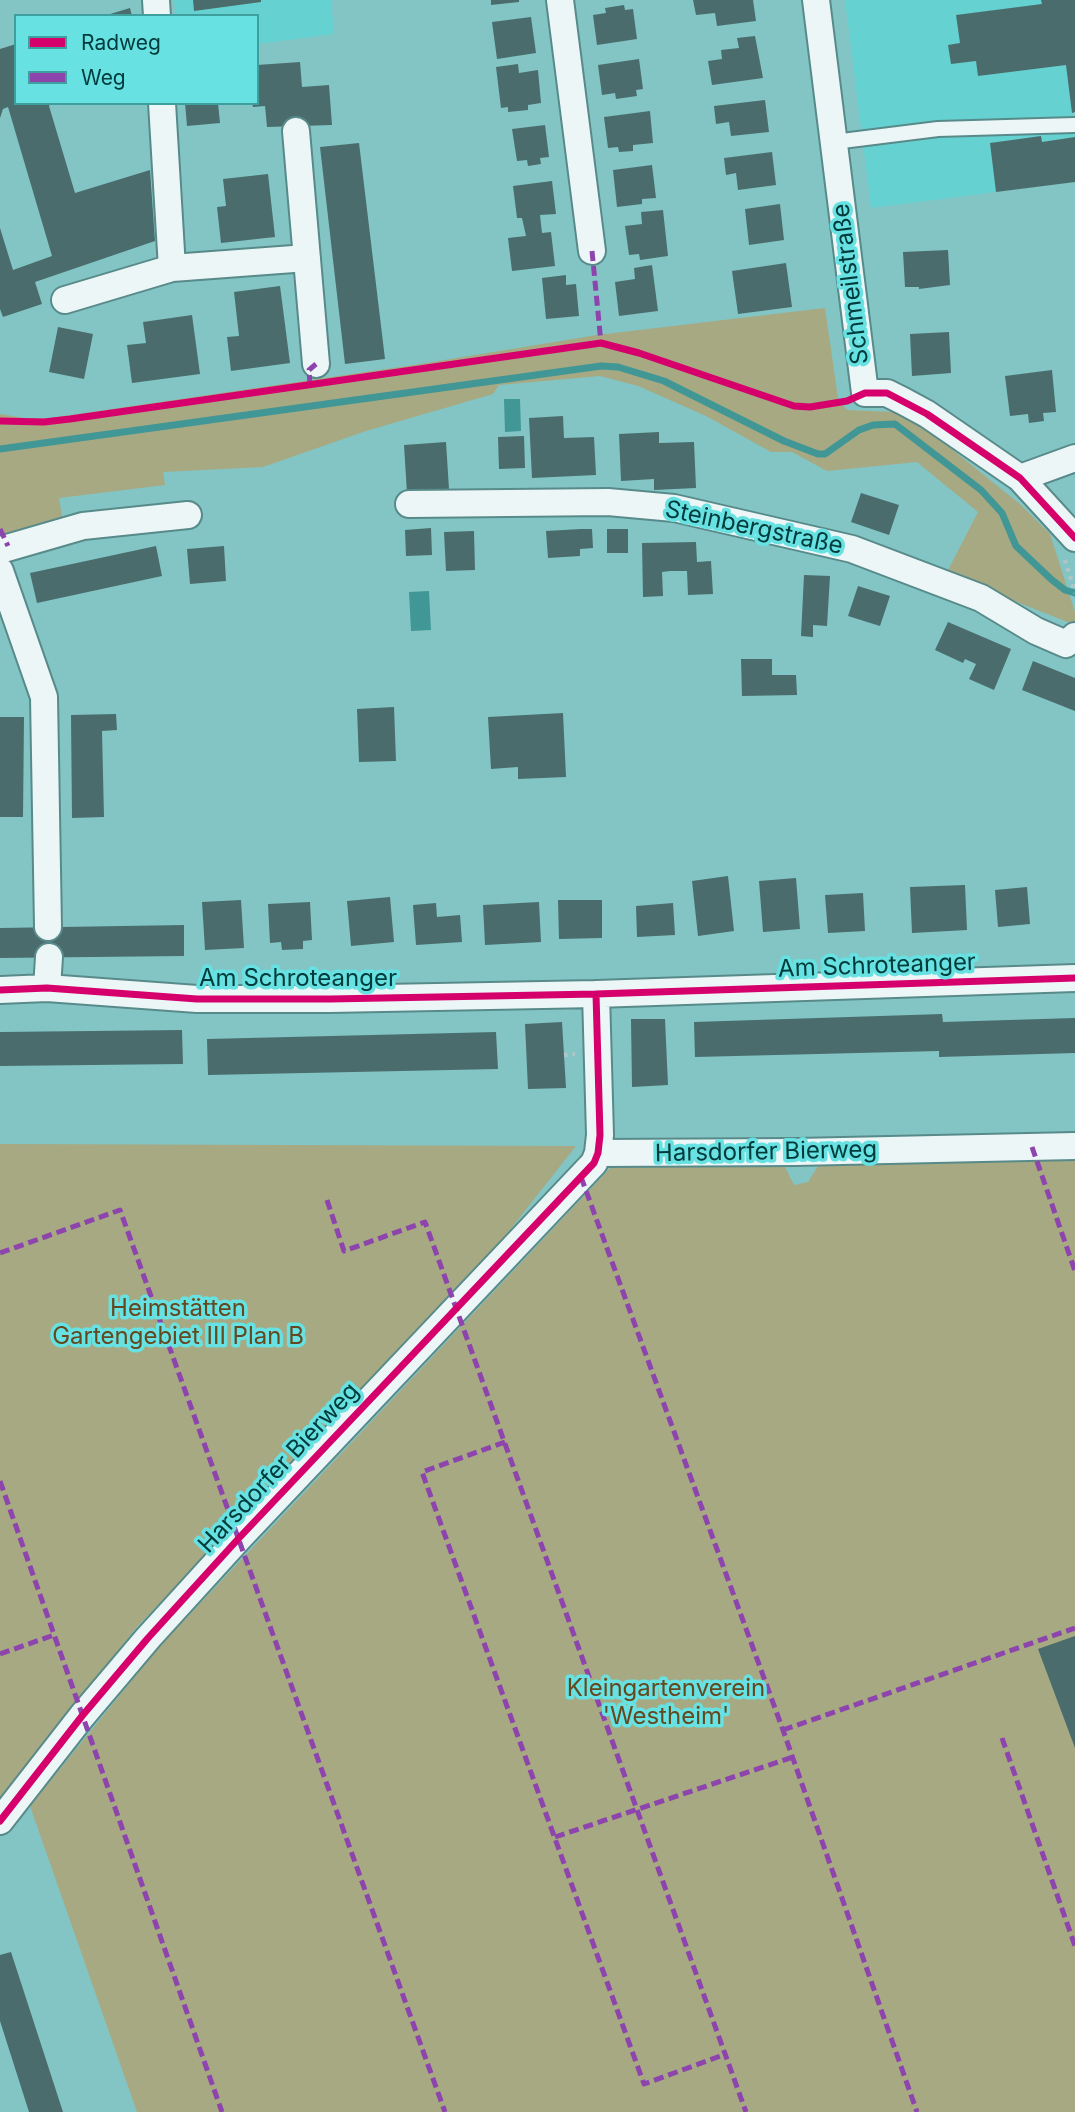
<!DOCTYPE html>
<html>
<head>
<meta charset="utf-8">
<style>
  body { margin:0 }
  #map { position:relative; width:1075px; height:2112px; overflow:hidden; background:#83c5c5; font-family:Inter,sans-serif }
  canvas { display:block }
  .legend { position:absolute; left:14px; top:14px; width:245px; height:91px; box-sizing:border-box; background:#67e1e1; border:2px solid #3e9f9f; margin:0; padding:9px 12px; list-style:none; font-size:21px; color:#003b3b }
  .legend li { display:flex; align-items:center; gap:14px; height:35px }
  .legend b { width:35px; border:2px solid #3e9f9f }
</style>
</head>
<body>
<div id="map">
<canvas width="1075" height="2112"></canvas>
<ul class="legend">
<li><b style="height:9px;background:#d6006c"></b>Radweg</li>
<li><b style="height:9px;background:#8e44ad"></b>Weg</li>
</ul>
</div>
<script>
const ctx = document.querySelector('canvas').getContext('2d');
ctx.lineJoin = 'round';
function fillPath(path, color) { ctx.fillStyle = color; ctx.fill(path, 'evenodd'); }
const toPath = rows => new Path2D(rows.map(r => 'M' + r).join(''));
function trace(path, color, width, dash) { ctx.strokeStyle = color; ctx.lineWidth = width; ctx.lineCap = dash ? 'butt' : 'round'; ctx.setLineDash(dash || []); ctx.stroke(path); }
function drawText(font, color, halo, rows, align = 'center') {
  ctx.font = font + ' Inter,sans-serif'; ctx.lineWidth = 7; ctx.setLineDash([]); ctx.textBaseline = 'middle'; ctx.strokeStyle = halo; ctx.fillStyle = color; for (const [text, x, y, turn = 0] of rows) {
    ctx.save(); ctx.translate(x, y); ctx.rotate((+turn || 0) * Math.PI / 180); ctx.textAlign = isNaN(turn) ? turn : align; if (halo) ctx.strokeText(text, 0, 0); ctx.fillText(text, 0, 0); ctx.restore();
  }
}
const built = toPath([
  [174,0,331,0,334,34,257,44,257,16,176,16],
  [845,0,1075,0,1075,112,1072,113,1075,137,1042,142,990,143,996,192,871,208]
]);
const green = toPath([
  [825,308,838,398,847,410,895,412,905,416,944,443,1021,505,1050,534,1075,612,1075,625,946,574,978,512,917,462,827,471,792,452,771,452,706,416,638,386,600,376,499,385,493,394,366,431,263,467,163,472,165,485,59,498,63,523,0,543,0,414,24,418,50,418,420,364,597,335],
  [0,1144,576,1146,498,1245,136,1628,0,1801],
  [1075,1157,1075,2112,137,2112,30,1806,158,1648,613,1165,785,1167,794,1185,808,1182,820,1163]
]);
const water = toPath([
  [504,399,520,399,521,431,505,432],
  [429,591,431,630,411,631,409,592]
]);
const stream = toPath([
  [0,449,601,366,618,367,664,381,784,441,818,454,825,454,859,430,873,425,895,424,981,490,1002,513,1016,546,1052,580,1065,590,1075,593]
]);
const building = toPath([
  [193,0,261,0,261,2,194,11],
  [491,0,519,0,519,2,491,5],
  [693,0,753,0,756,21,717,26,715,13,696,15],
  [1041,0,1075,0,1075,112,1072,113,1066,65,978,76,976,61,951,64,948,45,960,43,956,15,1042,4],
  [624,5,625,10,633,9,637,39,597,45,593,15,606,13,605,8],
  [130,8,132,16,107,16,107,15],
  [531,17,536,53,497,59,492,22],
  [755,36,763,78,712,85,708,61,722,59,721,50,739,48,737,38],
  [16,44,16,103,51,103,49,106,75,193,150,170,155,241,35,282,42,304,3,317,0,309,0,228,13,270,52,256,8,107,3,109,0,118,0,49],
  [639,59,643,89,636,90,637,96,616,99,615,93,602,95,598,65],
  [300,62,302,87,329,85,332,125,267,127,265,106,253,107,252,103,257,103,257,65],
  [518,64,519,73,538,70,541,103,528,105,528,110,508,112,508,107,501,108,496,67],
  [765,100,769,132,731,136,729,122,716,124,714,106],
  [185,103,218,103,220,123,187,126],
  [650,111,653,143,633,145,633,151,619,152,618,147,608,148,604,117],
  [545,125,549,157,540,158,541,164,528,166,527,160,517,161,512,129],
  [1041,136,1042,142,1075,137,1075,182,996,192,990,143],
  [359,143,385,359,345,364,320,147],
  [772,152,776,185,738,190,736,173,726,175,724,158],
  [652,165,656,198,642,199,642,204,617,207,613,170],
  [268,174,275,237,221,243,217,207,226,206,223,179],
  [552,181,556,214,540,215,542,233,551,232,555,266,512,271,508,238,526,236,522,218,517,218,513,186],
  [780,204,784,240,749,245,745,209],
  [663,210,668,256,640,260,639,254,629,255,625,226,642,224,641,212],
  [948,250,950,285,919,289,919,287,905,287,903,252],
  [786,263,792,307,738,314,732,271],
  [652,265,658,311,619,316,615,282,635,279,634,268],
  [566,275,566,285,576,284,579,316,546,319,542,278],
  [280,286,290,363,231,371,227,337,239,336,234,292],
  [192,315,200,374,132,383,127,345,146,343,143,322],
  [58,327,93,334,84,379,49,372],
  [949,332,951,373,912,376,910,334],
  [1052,370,1056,412,1043,413,1044,421,1029,423,1028,414,1010,416,1005,376],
  [563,416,564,438,594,437,596,475,532,478,529,418],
  [659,432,659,443,694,442,696,488,654,490,654,479,621,481,619,434],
  [524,436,525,468,499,469,498,437],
  [446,442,449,489,407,493,404,445],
  [861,493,899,505,889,535,851,522],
  [431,528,432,555,406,556,405,530],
  [581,529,592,529,593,548,580,549,580,556,548,558,546,531],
  [607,529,628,529,628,553,607,553],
  [474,531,475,570,446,571,444,532],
  [696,542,697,562,711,561,713,594,688,595,687,571,670,571,662,572,663,596,643,597,642,543],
  [156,546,162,576,37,603,30,573],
  [224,546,226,581,190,584,187,549],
  [804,575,830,576,827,626,813,625,813,637,801,636],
  [858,586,890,596,880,626,848,616],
  [948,622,1011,649,994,690,969,679,976,664,965,659,963,663,935,650],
  [741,659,772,659,772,675,796,675,797,695,742,696],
  [1033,661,1075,678,1075,711,1022,690],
  [394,707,396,761,359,762,357,709],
  [563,713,566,777,518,779,518,767,491,769,488,717],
  [116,714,117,730,102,731,104,817,72,818,71,715],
  [0,717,24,717,23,817,0,817],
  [728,876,734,931,698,936,692,881],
  [796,878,800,929,763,932,759,881],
  [965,885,967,930,912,933,910,887],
  [1027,887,1030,924,998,927,995,890],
  [863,893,865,931,828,933,825,895],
  [390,897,394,942,351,946,347,901],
  [241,900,244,948,205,950,202,902],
  [558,900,602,900,602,938,559,939],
  [310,902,312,940,303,941,303,949,282,950,281,942,270,943,268,904],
  [539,902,541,942,485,945,483,905],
  [436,903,437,917,460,915,462,942,416,945,413,905],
  [673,903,675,935,637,937,636,906],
  [184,925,184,956,0,958,0,928],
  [942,1014,943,1022,1075,1018,1075,1053,939,1057,939,1051,695,1057,694,1022],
  [631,1019,665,1019,668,1085,632,1087],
  [562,1022,566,1088,528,1089,525,1024],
  [182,1030,183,1064,0,1066,0,1032],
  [496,1032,498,1069,208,1075,207,1039],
  [1075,1636,1075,1748,1038,1649],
  [11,1952,63,2112,29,2112,0,2021,0,1955]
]);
const path = toPath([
  [1065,560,1075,593],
  [564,1055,575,1054]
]);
const service = toPath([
  [834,142,938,129,1075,125]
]);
const minor = toPath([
  [156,0,157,16],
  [560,0,592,251],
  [816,0,865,393,887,393,903,401,927,414,1020,478,1075,538],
  [296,131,316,364],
  [172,268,307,258],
  [65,300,172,268,162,103],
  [1020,478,1075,458],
  [409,504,608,502,674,508,852,549,981,598,1036,631,1066,644,1075,636],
  [0,550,83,526,188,515],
  [0,571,44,697,48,927],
  [47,988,49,957],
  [0,990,47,988,197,999,330,999,596,994,1075,978],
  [598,1153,796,1152,1075,1146],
  [0,1821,82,1716,148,1638,239,1538,594,1163,598,1153,600,1135,596,994]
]);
const quiet = toPath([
  [592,251,601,343],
  [310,385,309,370,316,364],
  [0,529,8,546],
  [1032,1147,1075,1271],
  [581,1177,783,1730,917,2112],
  [327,1200,344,1251,425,1222,746,2112],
  [0,1253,120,1210,445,2112],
  [505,1442,422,1472,644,2084,726,2054],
  [0,1481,222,2112],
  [0,1654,54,1635],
  [783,1730,1075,1628],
  [1002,1738,1075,1946],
  [555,1837,793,1757]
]);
const cycleway = toPath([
  [0,421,44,422,70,419,601,343,639,353,794,406,810,407,847,401,865,393,887,393,927,414,1020,478,1075,538],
  [0,990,47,988,197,999,330,999,596,994,1075,978],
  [0,1821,82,1716,148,1638,239,1538,594,1163,598,1153,600,1135,596,994]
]);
const streetNames = [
  ["Schmeilstraße",851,284,-97],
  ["Steinbergstraße",754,528,12],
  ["Am Schroteanger",877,966,-2],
  ["Am Schroteanger",298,979],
  ["Harsdorfer Bierweg",766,1152,-1],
  ["Harsdorfer Bierweg",279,1468,-47]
];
const parkNames = [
  ["Heimstätten",178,1309],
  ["Gartengebiet III Plan B",178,1337],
  ["Kleingartenverein",666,1689],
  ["'Westheim'",666,1717]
];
fillPath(built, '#66d1d1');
fillPath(green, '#a6a982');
fillPath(water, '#419696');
trace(stream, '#419696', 7);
fillPath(building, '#4a6c6c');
trace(service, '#588a8a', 18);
trace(minor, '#588a8a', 30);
trace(path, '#b1c5c5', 4.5, [3.5, 5]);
trace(service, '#ecf6f6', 14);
trace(minor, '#ecf6f6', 26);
trace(quiet, '#8e44ad', 5, [10, 5]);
trace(cycleway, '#d6006c', 7);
drawText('24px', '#003b3b', '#67e1e1', streetNames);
drawText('24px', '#644820', '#67e1e1', parkNames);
</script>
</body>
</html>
